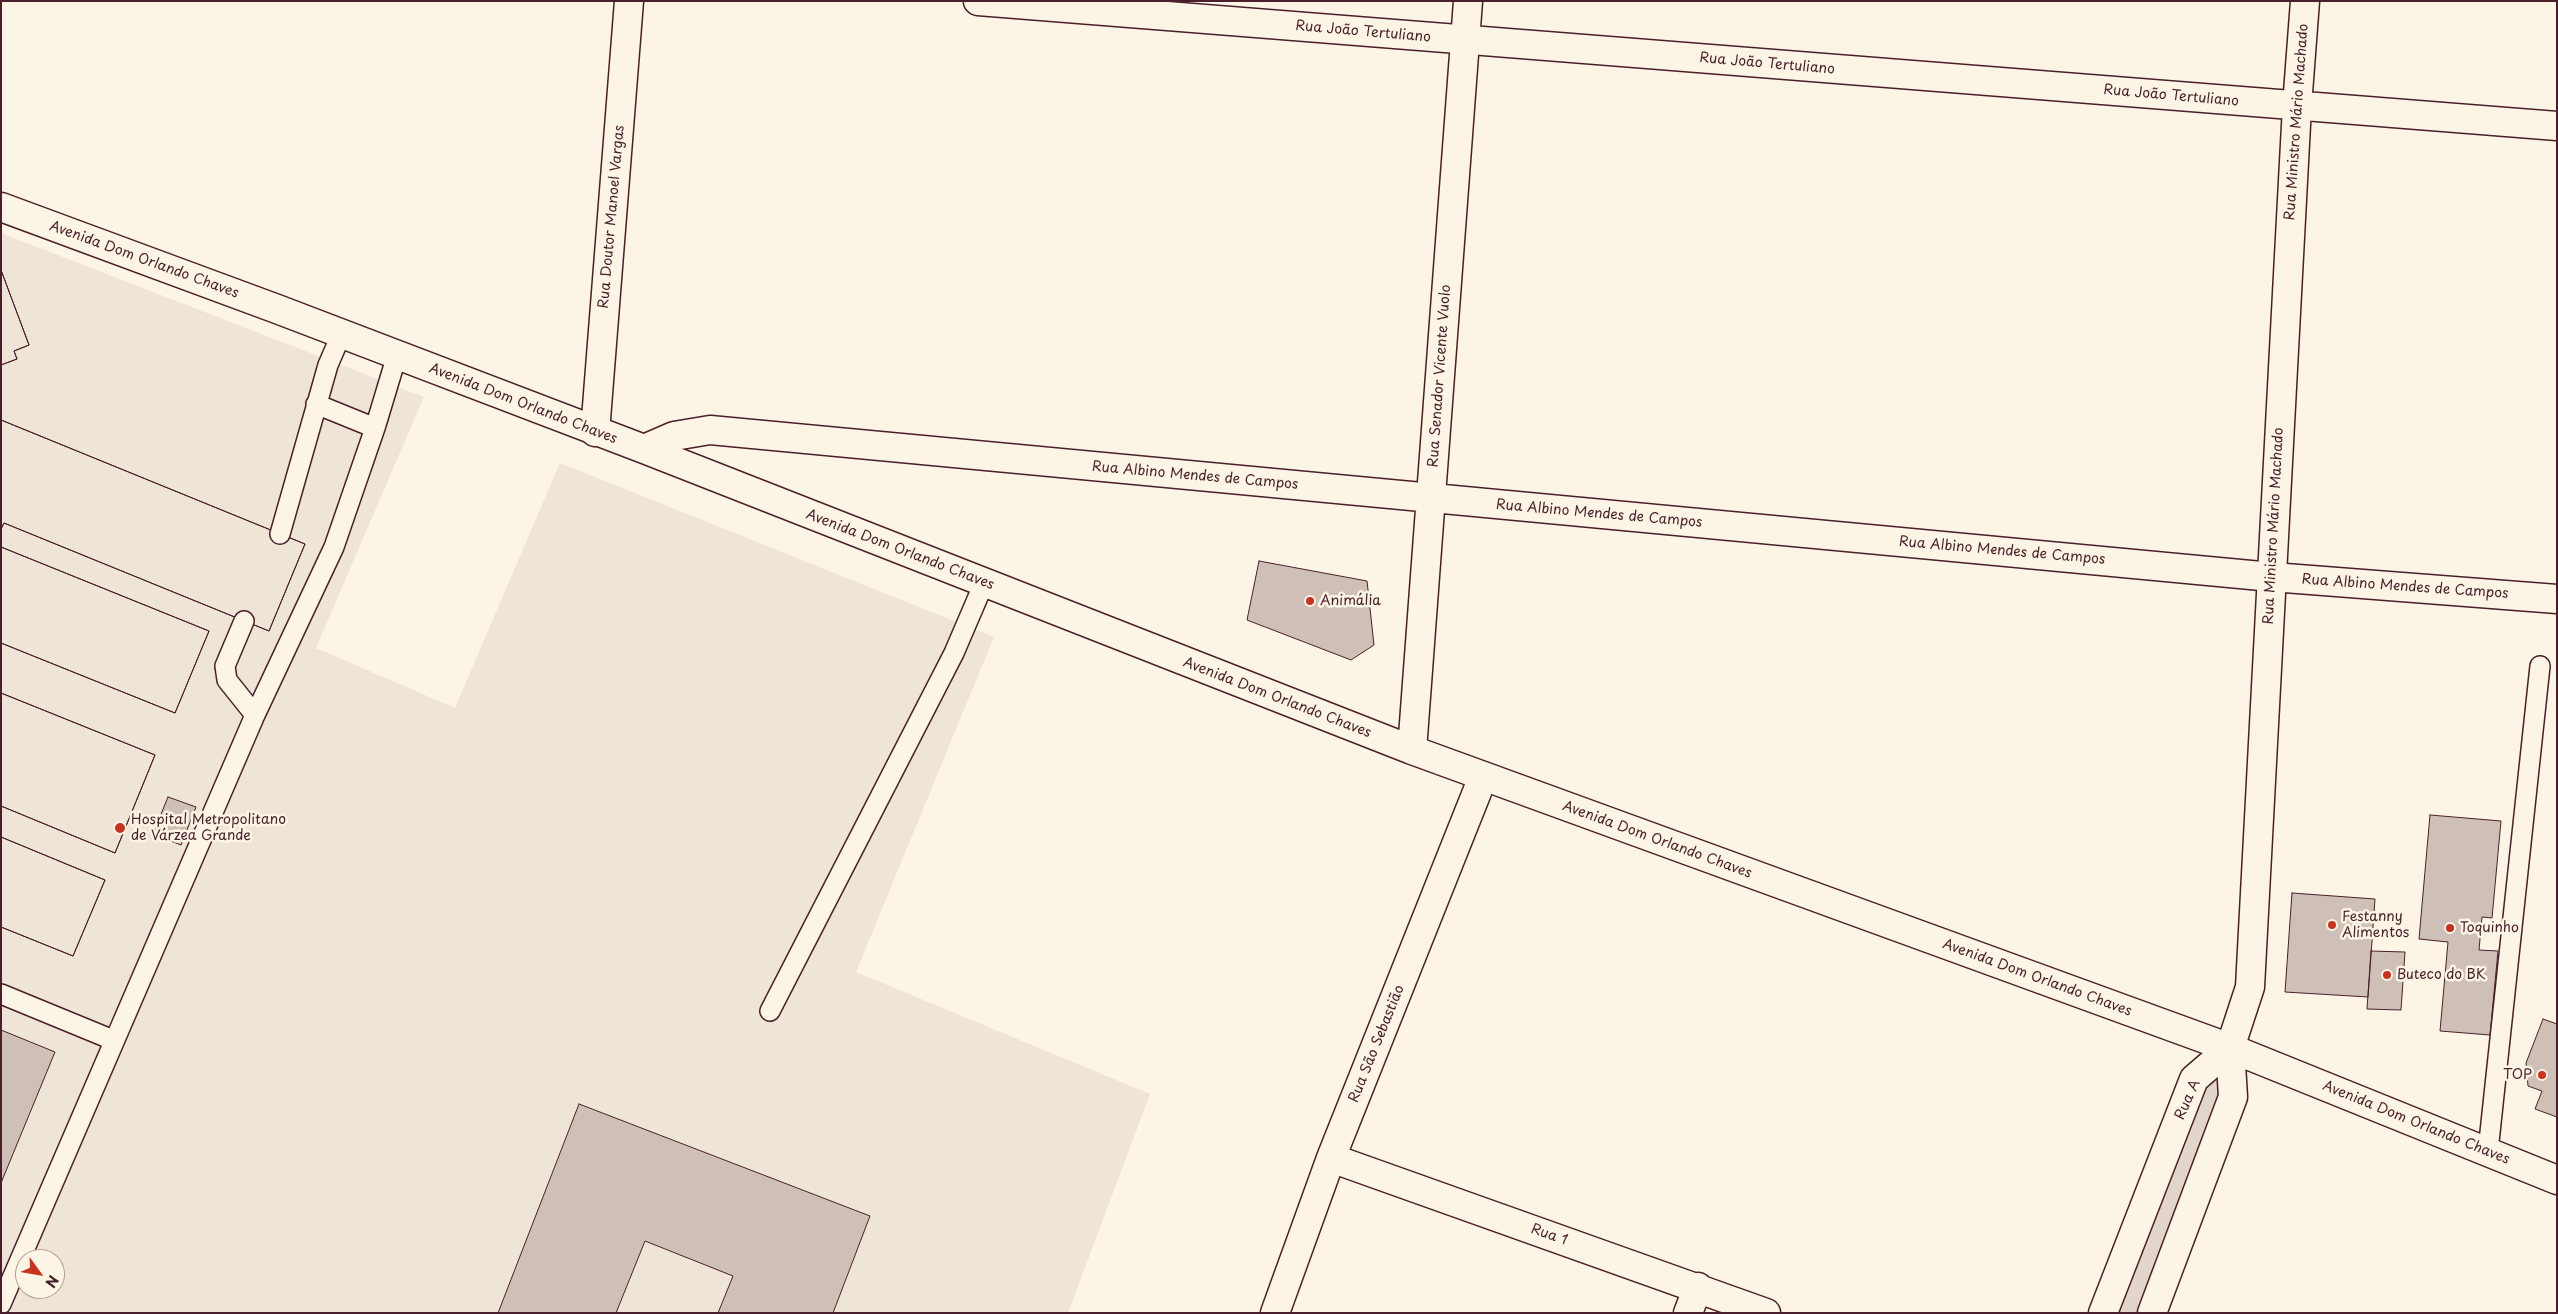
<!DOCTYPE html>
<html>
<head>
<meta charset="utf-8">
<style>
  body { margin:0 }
  #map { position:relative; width:2558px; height:1314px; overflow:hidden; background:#fcf5e5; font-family:"Playpen Sans",sans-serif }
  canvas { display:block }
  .frame { position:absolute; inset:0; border:2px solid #4a1f2b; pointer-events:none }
  .north { position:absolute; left:15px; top:1249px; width:50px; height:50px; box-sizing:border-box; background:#fcf5e5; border:1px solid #b59f9b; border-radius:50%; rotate:122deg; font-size:14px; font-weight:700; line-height:20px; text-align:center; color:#4a1f2b }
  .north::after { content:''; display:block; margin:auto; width:18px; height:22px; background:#c8321e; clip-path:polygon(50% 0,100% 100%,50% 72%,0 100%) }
</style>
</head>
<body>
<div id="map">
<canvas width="2558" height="1314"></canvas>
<div class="frame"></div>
<div class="north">N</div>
</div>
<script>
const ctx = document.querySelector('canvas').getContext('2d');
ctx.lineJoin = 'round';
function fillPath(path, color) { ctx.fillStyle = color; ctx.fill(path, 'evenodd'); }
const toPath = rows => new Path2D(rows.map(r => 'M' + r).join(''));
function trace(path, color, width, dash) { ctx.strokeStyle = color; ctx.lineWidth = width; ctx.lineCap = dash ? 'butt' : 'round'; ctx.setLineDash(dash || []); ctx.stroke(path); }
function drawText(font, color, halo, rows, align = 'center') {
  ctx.font = font + ' "Playpen Sans",sans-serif'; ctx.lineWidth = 5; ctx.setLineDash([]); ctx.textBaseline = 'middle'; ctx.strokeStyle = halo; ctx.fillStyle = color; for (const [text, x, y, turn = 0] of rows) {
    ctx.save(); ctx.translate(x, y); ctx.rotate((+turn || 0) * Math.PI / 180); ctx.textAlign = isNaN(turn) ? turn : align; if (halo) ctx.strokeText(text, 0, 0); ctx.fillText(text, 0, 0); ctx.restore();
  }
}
const built = toPath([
  [1,233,424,397,316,648,455,708,560,463,994,637,856,972,1150,1094,1068,1313,1,1313],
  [25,1259,55,1259,55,1289,25,1289]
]);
const green = toPath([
  [2208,1079,2226,1086,2137,1313,2116,1313]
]);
const building = toPath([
  [1,270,29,345,14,351,17,359,1,365,1,270],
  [1,270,29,345,14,351,17,359,1,365,1,270],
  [1,420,305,544,269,631,4,523,1,529,1,420],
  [1,420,305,544,269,631,4,523,1,529,1,420],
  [1,547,209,631,175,713,1,643,1,547],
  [1,547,209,631,175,713,1,643,1,547],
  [1259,561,1367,581,1374,645,1351,660,1247,620,1259,561],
  [1,693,155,755,115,853,1,806,1,693],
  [1,693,155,755,115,853,1,806,1,693],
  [168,797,196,807,181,845,153,834,168,797],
  [2430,815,2501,821,2492,918,2482,917,2479,950,2498,951,2490,1035,2440,1031,2448,942,2419,939,2430,815],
  [1,837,105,880,73,956,1,927,1,837],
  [1,837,105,880,73,956,1,927,1,837],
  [2292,893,2375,899,2368,997,2285,992,2292,893],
  [2371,951,2405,952,2401,1010,2367,1009,2371,951],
  [2543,1019,2557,1024,2557,1117,2535,1109,2542,1091,2528,1086,2526,1063,2543,1019],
  [1,1030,55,1052,1,1183,1,1030],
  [579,1104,870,1216,833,1313,718,1313,733,1276,645,1241,616,1313,498,1313,579,1104]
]);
const lane = toPath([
  [316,404,375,428],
  [280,534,328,365,341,335],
  [244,621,225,666,227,680,255,715],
  [1,994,113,1040],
  [770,1011,954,653,984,583],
  [2488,1151,2540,666],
  [1,1304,255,715,334,547,375,428,397,355]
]);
const street = toPath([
  [978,1,2557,126],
  [595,432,629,1],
  [1331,1158,1766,1313],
  [1275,1313,1331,1158,1483,777],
  [1688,1313,1698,1287],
  [2103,1313,2194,1079,2230,1048],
  [2152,1313,2233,1097,2230,1048,2250,987,2297,106,2305,1]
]);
const secondary = toPath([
  [1,207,277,309,644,449,1412,750,2230,1048,2557,1180],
  [644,449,674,436,710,430,2272,577,2557,599],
  [1412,750,1468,1]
]);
const markers = [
  [1310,601,5,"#c8321e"],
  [120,828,6,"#c8321e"],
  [2332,925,5,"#c8321e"],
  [2450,928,5,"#c8321e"],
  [2387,975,5,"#c8321e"],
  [2542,1075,5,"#c8321e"]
];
const streetNames = [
  ["Rua João Tertuliano",1363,32,5],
  ["Rua João Tertuliano",1767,64,5],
  ["Rua João Tertuliano",2171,96,5],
  ["Rua Ministro Mário Machado",2297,122,-86],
  ["Rua Doutor Manoel Vargas",612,217,-85],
  ["Avenida Dom Orlando Chaves",144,260,20],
  ["Rua Senador Vicente Vuolo",1440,376,-86],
  ["Avenida Dom Orlando Chaves",523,404,21],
  ["Rua Albino Mendes de Campos",1195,476,5],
  ["Rua Albino Mendes de Campos",1599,514,5],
  ["Rua Ministro Mário Machado",2274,526,-87],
  ["Avenida Dom Orlando Chaves",900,550,21],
  ["Rua Albino Mendes de Campos",2002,551,5],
  ["Rua Albino Mendes de Campos",2405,587,4],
  ["Avenida Dom Orlando Chaves",1277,698,21],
  ["Avenida Dom Orlando Chaves",1657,840,20],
  ["Avenida Dom Orlando Chaves",2037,978,20],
  ["Rua São Sebastião",1377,1044,-68],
  ["Rua A",2188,1100,-66],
  ["Avenida Dom Orlando Chaves",2416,1123,22],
  ["Rua 1",1549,1235,19]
];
const poiNames = [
  ["Animália",1320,601],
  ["Hospital Metropolitano",131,820],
  ["de Várzea Grande",131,836],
  ["Festanny",2342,917],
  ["Alimentos",2342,933],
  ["Toquinho",2460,928],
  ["Buteco do BK",2397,975],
  ["TOP",2532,1075,"right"]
];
fillPath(built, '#eee5d7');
fillPath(green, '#e2d5ca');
fillPath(building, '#cfc0b7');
trace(building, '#4a1f2b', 1);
trace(lane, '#4a1f2b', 22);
trace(street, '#4a1f2b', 31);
trace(secondary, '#4a1f2b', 31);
trace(lane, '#fcf5e5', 19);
trace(street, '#fcf5e5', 28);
trace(secondary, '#fcf5e5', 28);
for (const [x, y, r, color] of markers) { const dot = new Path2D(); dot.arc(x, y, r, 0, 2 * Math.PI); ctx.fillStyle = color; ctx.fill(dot); trace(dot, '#fcf5e5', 2); }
drawText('14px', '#4a1f2b', '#fcf5e5', streetNames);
drawText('14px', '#4a1f2b', '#fcf5e5', poiNames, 'left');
</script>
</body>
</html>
